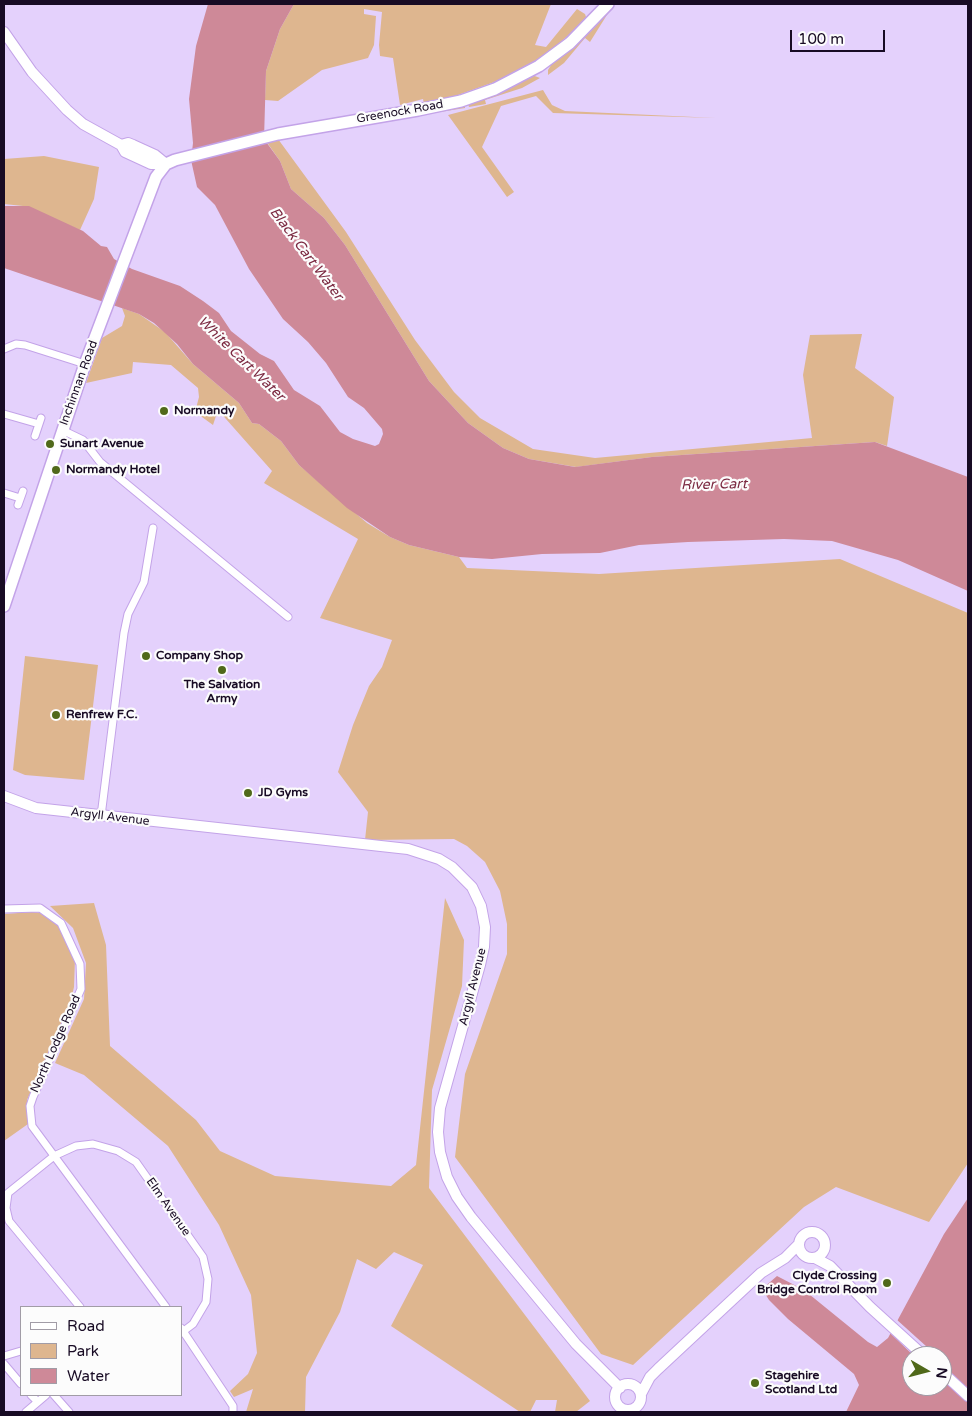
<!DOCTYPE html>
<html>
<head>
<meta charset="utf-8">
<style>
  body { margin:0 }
  #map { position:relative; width:972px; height:1416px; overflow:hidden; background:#e4d1fc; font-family:"Varela Round",sans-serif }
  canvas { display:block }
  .frame { position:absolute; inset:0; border:5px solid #180b24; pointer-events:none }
  .legend { position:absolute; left:20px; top:1306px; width:162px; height:90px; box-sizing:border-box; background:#fcfcfc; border:1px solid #a19ca6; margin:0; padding:6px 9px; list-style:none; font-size:15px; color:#180b24 }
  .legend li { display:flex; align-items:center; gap:10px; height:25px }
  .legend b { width:25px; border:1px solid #a19ca6 }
  .north { position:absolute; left:902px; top:1346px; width:50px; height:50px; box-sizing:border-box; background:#fcfcfc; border:1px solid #a19ca6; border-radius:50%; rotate:98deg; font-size:14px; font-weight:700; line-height:20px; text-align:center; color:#180b24 }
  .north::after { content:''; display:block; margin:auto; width:18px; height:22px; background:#50691a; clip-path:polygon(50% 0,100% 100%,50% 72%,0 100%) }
  .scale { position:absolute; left:790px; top:30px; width:95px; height:22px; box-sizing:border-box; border:2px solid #180b24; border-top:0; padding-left:6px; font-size:15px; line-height:18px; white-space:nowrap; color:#180b24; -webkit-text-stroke:4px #fcfcfc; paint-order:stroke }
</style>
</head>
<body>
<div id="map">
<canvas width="972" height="1416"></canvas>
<div class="frame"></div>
<ul class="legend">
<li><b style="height:6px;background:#fff"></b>Road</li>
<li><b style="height:14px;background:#deb68f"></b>Park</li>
<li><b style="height:14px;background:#ce8998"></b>Water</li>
</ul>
<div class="north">N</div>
<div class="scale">100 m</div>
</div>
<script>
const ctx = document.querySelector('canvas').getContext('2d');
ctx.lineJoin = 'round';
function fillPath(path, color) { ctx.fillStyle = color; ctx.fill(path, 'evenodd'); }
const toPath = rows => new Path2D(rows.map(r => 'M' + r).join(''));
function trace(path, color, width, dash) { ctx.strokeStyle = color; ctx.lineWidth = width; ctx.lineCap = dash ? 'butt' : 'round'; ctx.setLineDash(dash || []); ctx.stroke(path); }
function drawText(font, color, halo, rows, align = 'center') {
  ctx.font = font + ' "Varela Round",sans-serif'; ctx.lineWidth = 4.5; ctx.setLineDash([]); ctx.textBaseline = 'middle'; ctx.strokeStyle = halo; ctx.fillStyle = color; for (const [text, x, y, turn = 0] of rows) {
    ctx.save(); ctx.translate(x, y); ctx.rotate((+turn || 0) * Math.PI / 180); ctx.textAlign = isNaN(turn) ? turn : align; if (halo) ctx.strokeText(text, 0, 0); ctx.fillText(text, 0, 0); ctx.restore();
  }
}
const green = toPath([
  [294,4,551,4,535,45,546,47,577,9,585,14,587,20,539,60,503,79,444,100,424,104,423,99,400,105,393,58,380,56,379,45,382,12,364,9,364,14,376,16,374,45,368,58,322,70,278,101,265,100,266,71,280,29],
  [610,10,590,42,585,38,564,63,548,75,548,70,553,62,582,38],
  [532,75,540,78,522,88,485,100,486,104,469,107,468,104,465,105,465,108,427,114],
  [543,90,552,105,565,111,716,118,553,113,536,96,501,106,482,147,514,192,507,197,448,115],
  [278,139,346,232,415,340,454,392,480,418,533,449,595,458,812,438,803,375,810,335,862,334,855,368,894,397,887,446,875,442,652,457,576,467,529,459,503,448,468,423,429,381,345,245,324,218,291,189,280,161,266,141],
  [44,156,99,167,94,199,80,230,23,206,4,204,4,159],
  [122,308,139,314,165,332,193,364,239,403,252,423,259,424,281,441,299,465,367,523,390,537,409,545,459,557,467,568,599,574,840,559,968,613,968,1163,929,1222,836,1187,804,1207,633,1365,601,1354,455,1157,465,1074,507,954,507,924,500,891,485,862,467,846,454,839,365,840,368,812,338,772,353,725,369,686,382,667,392,640,320,618,358,539,264,483,272,471,218,410,213,425,195,412,199,397,198,388,171,365,133,362,132,373,86,383,102,338,122,326,125,316],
  [25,656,98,665,84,780,25,775,13,770],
  [445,898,464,940,462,986,432,1090,429,1188,590,1401,576,1412,555,1412,557,1400,536,1400,530,1412,520,1412,391,1326,423,1265,394,1252,376,1269,357,1259,340,1312,306,1377,305,1412,246,1412,253,1389,234,1397,230,1391,248,1374,257,1353,251,1295,219,1225,168,1146,84,1075,55,1063,84,999,86,963,73,928,50,906,94,903,106,945,110,1046,196,1120,220,1151,275,1176,391,1186,416,1165],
  [32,912,42,913,56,923,66,936,75,959,74,987,70,1004,27,1100,28,1124,4,1141,4,914]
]);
const water = toPath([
  [208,4,294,4,280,29,266,71,264,139,280,161,291,189,324,218,345,245,429,381,468,423,503,448,529,459,575,467,652,457,875,442,968,477,968,591,898,560,832,541,784,539,688,542,639,545,600,553,542,554,492,559,459,557,409,545,390,537,347,508,299,465,281,441,259,424,252,423,239,403,193,364,177,344,154,323,139,314,4,268,4,206,29,206,83,231,101,246,107,247,114,259,132,269,180,286,203,301,219,313,231,331,260,354,274,361,294,390,320,406,340,432,353,439,375,446,379,444,383,434,382,429,364,408,348,397,326,363,308,342,283,319,249,269,215,205,197,187,191,160,193,143,189,99,196,46],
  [968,1198,968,1412,846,1412,859,1385,854,1374,788,1319,769,1300,762,1289,777,1276,804,1290,868,1342,877,1347,888,1338,944,1234],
  [912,1356,942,1356,942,1386,912,1386]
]);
const pier = toPath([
  [896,1319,937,1356,914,1356,889,1332]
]);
const street = toPath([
  [4,349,16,344,25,345,85,364],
  [4,414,39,424],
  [62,430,83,440,100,462,288,617],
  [35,436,41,418],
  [4,493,20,498],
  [18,505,23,491],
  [101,816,124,633,128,614,144,582,153,528],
  [4,909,40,908,61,923,80,964,81,989,33,1097,30,1106,32,1126,166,1307],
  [80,1307,9,1221,6,1208,8,1193,54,1156,76,1146,93,1144,118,1151,136,1162,203,1257,208,1279,206,1302,193,1324,181,1333],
  [181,1328,233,1406,233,1412],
  [4,1356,21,1351],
  [4,1364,21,1384],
  [31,1395,37,1401],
  [54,1395,69,1412],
  [26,1412,46,1395]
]);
const secondary = toPath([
  [4,32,32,72,67,110,83,124,121,145,125,152,151,164,166,164],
  [121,145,128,143,133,145,155,155,166,164],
  [4,796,36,808,408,849,439,859,452,867,472,887,481,906,485,927,484,947,480,965,440,1108,438,1132,440,1152,447,1177,457,1197,471,1217,576,1344,620,1388],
  '799 1245a13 13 0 1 1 26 0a13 13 0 1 1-26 0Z',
  [815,1258,830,1266,870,1307,924,1356],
  [942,1372,968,1396],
  '615 1397a13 13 0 1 1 26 0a13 13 0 1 1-26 0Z',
  [641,1394,650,1377,658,1369,761,1273,785,1258,799,1244]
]);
const primary = toPath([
  [4,606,85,364,156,177,166,164,175,160,278,134,418,110,461,101,495,89,539,66,570,43,608,4]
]);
const markers = [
  [164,411,5,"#50691a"],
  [50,444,5,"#50691a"],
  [56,470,5,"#50691a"],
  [146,656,5,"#50691a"],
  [222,670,5,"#50691a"],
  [56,715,5,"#50691a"],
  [248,793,5,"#50691a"],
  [887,1283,5,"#50691a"],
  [755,1383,5,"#50691a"]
];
const streetNames = [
  ["Greenock Road",400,112,-10],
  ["Inchinnan Road",79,383,-70],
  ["Argyll Avenue",110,817,7],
  ["Argyll Avenue",473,987,-76],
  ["North Lodge Road",56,1044,-66],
  ["Elm Avenue",168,1207,55]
];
const poiNames = [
  ["Normandy",174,411],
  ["Sunart Avenue",60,444],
  ["Normandy Hotel",66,470],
  ["Company Shop",156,656],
  ["The Salvation",222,685,"center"],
  ["Army",222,699,"center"],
  ["Renfrew F.C.",66,715],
  ["JD Gyms",258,793],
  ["Clyde Crossing",877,1276,"right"],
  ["Bridge Control Room",877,1290,"right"],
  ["Stagehire",765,1376],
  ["Scotland Ltd",765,1390]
];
const waterNames = [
  ["Black Cart Water",306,254,53],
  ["White Cart Water",241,359,44],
  ["River Cart",714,485,-1]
];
fillPath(green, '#deb68f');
fillPath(water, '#ce8998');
fillPath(pier, '#e4d1fc');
trace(street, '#c3a3e8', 9);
trace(secondary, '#c3a3e8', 12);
trace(primary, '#c3a3e8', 14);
trace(street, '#fff', 7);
trace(secondary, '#fff', 10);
trace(primary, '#fff', 11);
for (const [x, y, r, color] of markers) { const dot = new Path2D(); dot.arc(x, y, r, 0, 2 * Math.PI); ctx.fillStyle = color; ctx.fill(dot); trace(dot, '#fcfcfc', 2); }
drawText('12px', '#180b24', '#fcfcfc', streetNames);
drawText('bold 12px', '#180b24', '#fcfcfc', poiNames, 'left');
drawText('italic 14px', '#7b2941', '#fcfcfc', waterNames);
</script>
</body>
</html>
